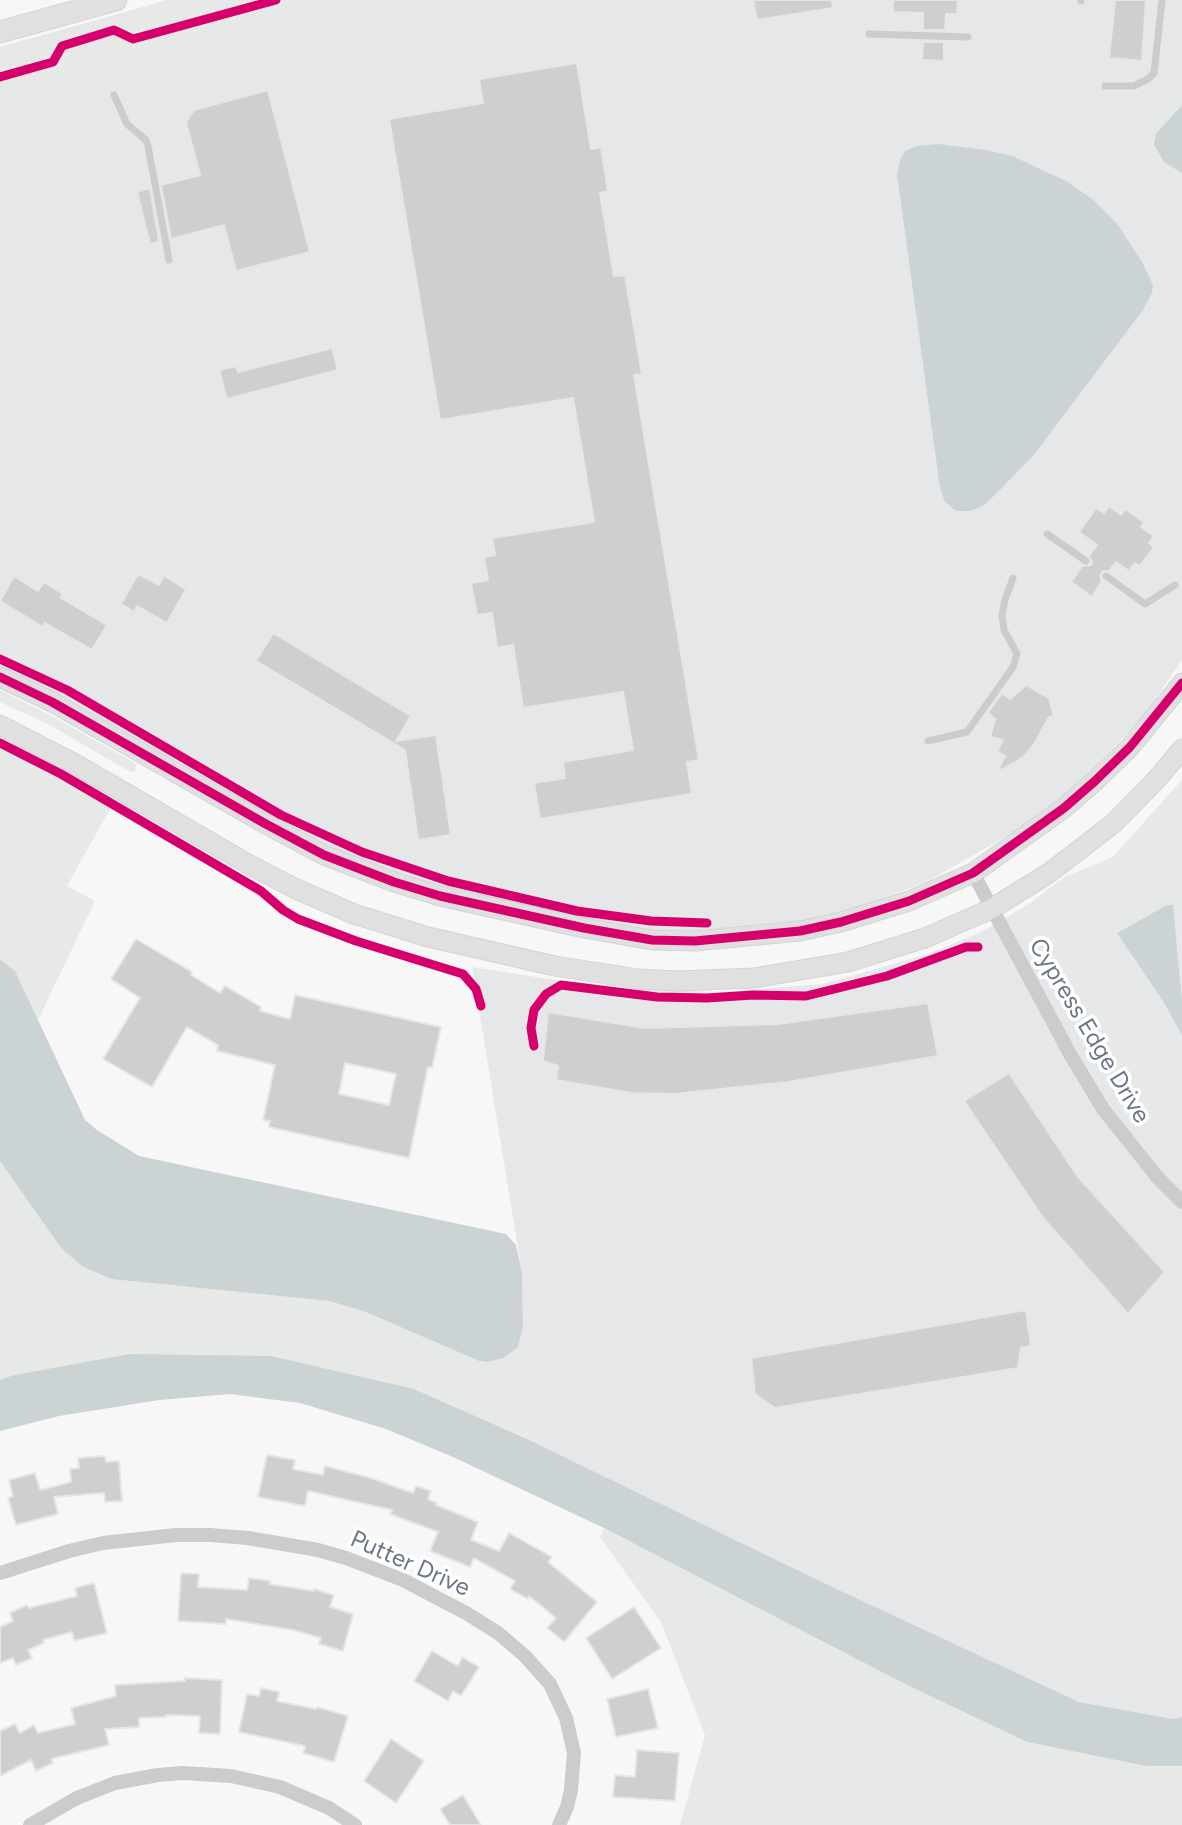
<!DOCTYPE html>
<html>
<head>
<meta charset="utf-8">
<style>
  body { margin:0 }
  canvas { display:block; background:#f7f7f7 }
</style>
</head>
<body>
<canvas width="1182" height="1825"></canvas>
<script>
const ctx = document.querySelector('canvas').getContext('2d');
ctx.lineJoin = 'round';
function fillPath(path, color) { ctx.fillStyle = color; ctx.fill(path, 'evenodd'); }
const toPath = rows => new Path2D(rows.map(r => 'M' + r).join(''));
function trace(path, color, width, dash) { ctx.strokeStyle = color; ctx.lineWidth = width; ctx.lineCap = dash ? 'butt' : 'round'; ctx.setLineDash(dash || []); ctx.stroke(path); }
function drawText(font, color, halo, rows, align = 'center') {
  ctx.font = font + ' Figtree,sans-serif'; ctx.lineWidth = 7; ctx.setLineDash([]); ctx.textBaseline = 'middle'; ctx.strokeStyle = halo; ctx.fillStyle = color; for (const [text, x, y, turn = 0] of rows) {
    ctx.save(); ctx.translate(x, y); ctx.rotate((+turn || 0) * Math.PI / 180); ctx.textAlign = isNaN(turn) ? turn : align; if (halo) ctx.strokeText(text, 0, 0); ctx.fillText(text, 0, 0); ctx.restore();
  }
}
const built = toPath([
  [168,0,1182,0,1182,660,1142,718,1068,794,1009,835,928,881,852,910,794,923,747,928,666,932,604,924,418,881,320,844,58,695,0,667,0,47],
  [1182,780,1182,1717,1173,1719,1079,1702,824,1583,527,1439,518,1347,523,1326,522,1272,472,967,613,989,721,992,823,984,925,955,979,933,1029,904,1065,877,1113,857]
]);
const green = toPath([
  [168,0,314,0,318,20,307,24,302,23,297,6,128,52,133,68,122,69,117,67,112,57,111,41,116,24,123,17,136,9],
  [336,0,527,0,456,12,459,31,456,33,452,32,449,13,355,29,359,50,353,53,349,49,343,35],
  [836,0,859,0,865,57,864,68,854,83,849,87,836,87,832,83,833,80,848,77],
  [979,0,1011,4,1022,15,1013,79,1008,86,990,92,899,84,888,80,877,69,876,63,880,57,883,58,883,65,894,65,894,70,904,68,993,75,1003,13,981,8,978,3],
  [1061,10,1070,13,1070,16,1057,15,1053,61,1067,64,1066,68,1056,75,1068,94,1079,88,1084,95,1080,105,1066,114,1056,113,1046,109,1038,101,1034,90,1041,30,1050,15],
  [44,38,58,43,71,55,93,117,93,127,90,132,77,123,82,112,69,72,0,92,0,47,28,39],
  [1176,57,1182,57,1182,105,1156,134,1164,162,1182,173,1182,223,1152,185,1130,161,1106,143,1099,128,1102,111,1106,106,1111,110,1106,116,1114,122,1120,114,1125,117,1141,95,1147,92,1157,94,1168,84],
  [686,404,694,409,698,435,678,438,675,433,671,410,676,405],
  [45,408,50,410,54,425,60,423,65,440,61,444,41,432,36,425,36,414],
  [412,463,450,731,440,730,423,715,274,627,265,626,251,643,232,690,221,701,209,705,203,703,214,684,199,675,204,663,216,650,220,640,219,627,214,624,192,628,183,626,182,618,186,610,180,600,186,589,164,577,159,585,138,574,135,579,116,570,94,550,93,530,109,539],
  [971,574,988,581,994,590,996,598,992,625,1002,652,1002,662,961,722,950,726,941,719,935,709,933,696,935,691,949,687,936,610,923,612,919,609,919,604,945,579],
  [0,690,48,714,133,762,136,765,135,771,131,772,44,722,0,702],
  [253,709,260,709,253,722,309,755,317,742,323,744,324,750,318,760,355,782,362,770,365,771,369,777,368,780,363,784,353,783,250,728,222,727,225,722],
  [0,738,34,753,116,798,67,886,95,901,38,1020,15,971,0,959],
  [1182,780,1182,889,1167,905,1143,918,1128,919,1113,909,1101,908,1091,915,1089,927,1094,937,1107,948,1122,975,1128,999,1137,1017,1148,1021,1161,1033,1174,1070,1182,1075,1182,1160,1134,1110,1048,970,1035,939,1024,931,1021,918,1029,904,1065,877,1113,857],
  [0,1161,61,1248,111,1279,329,1301,366,1312,479,1361,488,1362,504,1358,518,1347,527,1439,414,1389,129,1354,14,1375,0,1380],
  [604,1528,903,1683,1027,1742,1146,1766,1182,1766,1182,1825,680,1825,705,1735,661,1622,600,1537]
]);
const water = toPath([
  [1182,105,1182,173,1164,162,1154,145,1156,134],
  [938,144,986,150,1012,156,1068,182,1092,199,1118,225,1142,262,1153,285,1152,293,1143,310,1036,452,1000,490,984,505,971,511,956,511,945,502,940,488,897,174,900,160,905,151,917,146],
  [1167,905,1173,905,1182,1002,1182,1035,1163,1001,1117,933],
  [0,959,15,971,85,1120,97,1130,139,1156,506,1234,516,1245,522,1272,523,1326,518,1347,504,1358,488,1362,479,1361,366,1312,329,1301,111,1279,82,1266,61,1248,0,1161],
  [129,1354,271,1356,414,1389,527,1439,824,1583,1079,1702,1173,1719,1182,1717,1182,1766,1146,1766,1027,1742,903,1683,604,1528,453,1457,386,1429,300,1403,230,1394,159,1400,59,1416,0,1431,0,1380,14,1375]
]);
const building = toPath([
  [753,0,832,0,833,8,757,20,753,0],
  [893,0,958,0,957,14,946,14,945,30,923,30,923,13,893,12,893,0],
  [1115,0,1146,0,1142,61,1109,58,1115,0],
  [923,42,944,42,944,61,922,60,923,42],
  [577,63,591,149,601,147,608,191,600,193,614,276,625,275,642,374,634,375,699,760,687,762,692,794,540,819,534,783,565,778,563,762,633,750,623,692,523,708,513,645,497,648,492,613,477,615,471,583,488,580,484,557,495,555,492,538,594,522,573,398,440,420,389,119,483,103,479,79,577,63],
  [268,90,310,252,236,271,224,225,171,239,161,185,200,175,186,122,194,110,268,90],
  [150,188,159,242,150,244,137,192,150,188],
  [332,348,338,370,227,399,219,370,236,366,238,372,332,348],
  [1109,506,1121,515,1125,509,1144,522,1141,527,1154,536,1149,543,1154,547,1140,566,1135,563,1129,571,1116,562,1109,571,1103,571,1100,576,1102,581,1092,597,1071,582,1082,566,1091,565,1092,561,1089,556,1097,545,1079,532,1096,508,1104,513,1109,506],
  [138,574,159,585,164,576,186,589,167,623,137,606,134,612,121,604,138,574],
  [14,576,38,591,44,582,63,594,61,598,107,625,92,650,45,623,43,627,0,601,14,576],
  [273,633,411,716,396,741,436,735,451,835,418,840,405,750,256,661,273,633],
  [1026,685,1049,698,1054,716,1049,717,1035,743,1026,754,1018,761,997,772,1005,756,997,752,1003,740,990,737,995,719,988,713,1002,693,1010,699,1026,685],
  [136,939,192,972,191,975,220,993,225,986,261,1007,260,1011,290,1019,295,995,441,1027,432,1068,428,1067,409,1158,269,1127,270,1121,263,1120,275,1065,217,1051,218,1045,187,1027,152,1087,103,1059,140,998,111,979,136,939],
  [345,1063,396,1074,389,1105,339,1094,345,1063],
  [928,1003,938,1056,788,1082,674,1094,631,1093,556,1080,558,1066,543,1061,548,1012,644,1028,778,1024,928,1003],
  [1009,1073,1078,1177,1165,1272,1128,1314,1043,1218,964,1101,1009,1073],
  [1026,1310,1031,1346,1021,1348,1018,1368,775,1408,755,1394,751,1358,1026,1310],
  [267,1455,295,1460,293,1469,323,1475,325,1466,371,1478,413,1493,416,1486,431,1491,428,1499,437,1503,436,1505,478,1522,471,1540,499,1551,509,1533,552,1557,548,1562,597,1602,564,1642,547,1628,556,1618,529,1596,528,1599,510,1589,515,1581,474,1558,470,1567,430,1551,438,1532,390,1514,392,1510,308,1491,305,1506,258,1497,267,1455],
  [105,1456,106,1462,119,1461,122,1501,105,1502,104,1493,54,1497,58,1514,16,1525,8,1498,13,1496,9,1480,35,1473,40,1490,71,1482,70,1469,79,1468,78,1458,105,1456],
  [181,1573,199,1574,198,1587,247,1590,249,1578,270,1581,270,1584,313,1591,314,1589,334,1595,330,1607,353,1614,343,1651,319,1644,321,1638,293,1630,226,1619,226,1624,178,1621,181,1573],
  [94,1583,107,1633,74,1641,72,1632,43,1640,44,1643,28,1650,32,1658,16,1665,13,1658,0,1663,0,1627,13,1621,10,1613,27,1605,29,1608,77,1596,75,1588,94,1583],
  [634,1607,661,1648,612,1679,586,1638,634,1607],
  [432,1651,458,1666,462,1657,479,1667,461,1696,453,1691,448,1701,414,1681,432,1651],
  [185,1678,222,1680,220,1734,199,1733,200,1716,165,1715,166,1717,139,1718,139,1727,105,1729,109,1745,51,1759,53,1763,36,1771,31,1760,0,1776,0,1731,15,1724,20,1733,34,1725,38,1733,75,1724,71,1708,116,1696,115,1685,185,1681,185,1678],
  [261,1688,279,1692,277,1701,316,1709,317,1707,348,1716,334,1762,303,1753,305,1746,239,1732,247,1694,259,1696,261,1688],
  [648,1689,658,1728,616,1737,607,1699,648,1689],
  [391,1739,424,1761,396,1803,364,1781,391,1739],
  [637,1750,679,1753,675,1801,613,1797,615,1775,635,1777,637,1750],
  [463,1795,481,1825,450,1825,440,1809,463,1795]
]);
const lane = toPath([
  [1081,1,1081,0],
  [869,34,968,37],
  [1105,86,1134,86,1148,79,1154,73,1162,0],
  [114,95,127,124,146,140,148,146,169,260],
  [1047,534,1086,561],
  [1106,576,1145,604,1175,585],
  [928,741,967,732,1013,667,1017,654,1004,630,1002,615,1005,600,1013,578]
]);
const street = toPath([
  [973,873,1070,1054,1103,1109,1158,1178,1182,1202],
  [0,1573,69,1551,103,1543,176,1535,210,1535,248,1538,318,1550,346,1558,403,1580,466,1613,498,1633,525,1656,550,1684,566,1718,574,1753,571,1790,567,1807,559,1825],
  [30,1825,77,1798,115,1783,158,1775,183,1773,231,1776,280,1787,329,1808,355,1825]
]);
const secondary = toPath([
  [0,677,52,702,264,823,324,855,394,882,440,896,584,928,652,940,695,941,800,931,841,922,909,901,973,873,1064,808,1095,781,1130,747,1182,683],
  [0,725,79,766,248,864,296,889,354,914,428,937,555,966,638,979,678,981,754,978,848,962,925,938,991,909,1049,873,1114,823,1157,779,1182,749]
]);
const primary = toPath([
  [0,32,116,0]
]);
const cycleway = toPath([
  [0,77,53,62,62,46,114,30,133,39,276,0],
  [0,659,67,690,281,815,362,852,448,881,577,911,651,921,707,923],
  [0,677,52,702,264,823,324,855,394,882,440,896,584,928,652,940,695,941,800,931,841,922,909,901,973,873,1064,808,1095,781,1130,747,1182,683],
  [0,743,61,774,261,891,283,910,298,919,356,941,463,974,476,989,481,1006],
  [534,1046,531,1028,534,1010,546,994,561,985,657,997,707,998,753,995,806,996,887,976,966,947,978,947]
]);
const streetNames = [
  ["Cypress Edge Drive",1089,1031,59],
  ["Putter Drive",410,1564,24]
];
fillPath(built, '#e6e7e8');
fillPath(green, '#e6e9e5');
fillPath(water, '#ccd3d5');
fillPath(building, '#cecfd0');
trace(building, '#e6e6e6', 2);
trace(secondary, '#d3d4d5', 21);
trace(primary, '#d3d4d5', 23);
trace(lane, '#ccccce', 7);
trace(street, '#ccccce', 14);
trace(secondary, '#e0e0e1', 19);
trace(primary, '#e0e0e1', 21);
trace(cycleway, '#d6006c', 9);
drawText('24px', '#6b7784', '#fff', streetNames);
</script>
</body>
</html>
